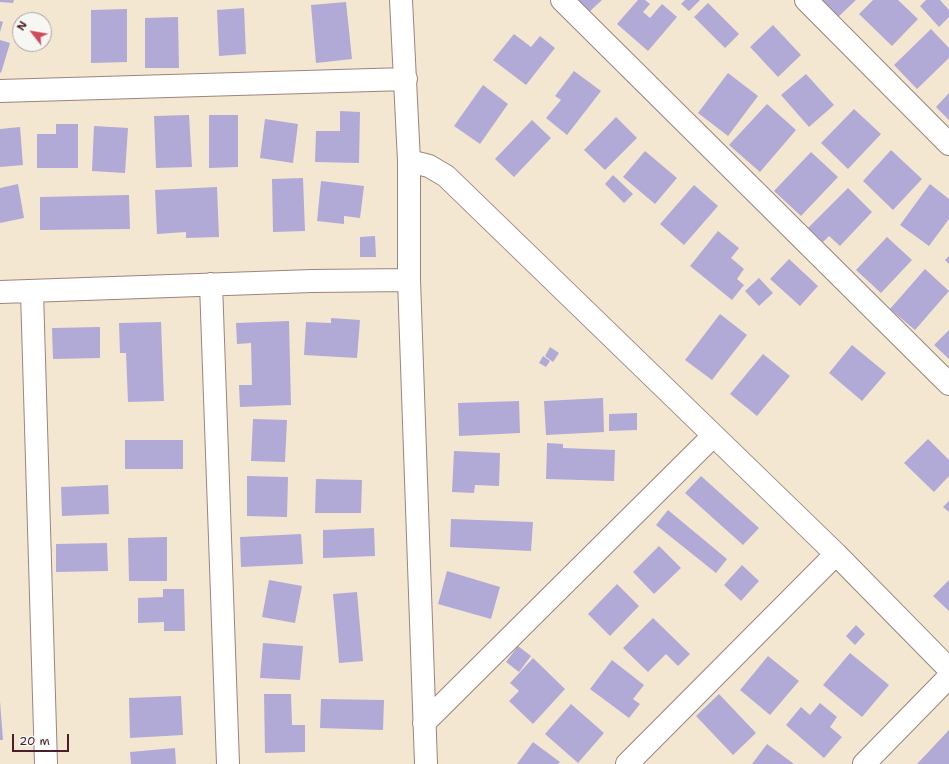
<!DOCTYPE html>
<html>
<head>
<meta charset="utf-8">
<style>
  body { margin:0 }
  #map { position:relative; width:949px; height:764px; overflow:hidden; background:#f3e7d2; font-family:"Shantell Sans",sans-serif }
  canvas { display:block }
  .north { position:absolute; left:12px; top:12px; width:40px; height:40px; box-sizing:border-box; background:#f6f6f2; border:1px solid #b1a0a2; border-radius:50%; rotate:301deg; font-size:11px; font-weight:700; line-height:16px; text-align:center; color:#4a1f2b }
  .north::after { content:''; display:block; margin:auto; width:14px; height:18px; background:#d1495b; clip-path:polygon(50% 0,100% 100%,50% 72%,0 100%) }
  .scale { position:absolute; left:12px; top:734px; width:57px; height:18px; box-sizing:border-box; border:2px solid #4a1f2b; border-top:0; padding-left:5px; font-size:12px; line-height:14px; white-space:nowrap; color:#4a1f2b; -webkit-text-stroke:3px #f6f6f2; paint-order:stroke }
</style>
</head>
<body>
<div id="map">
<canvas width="949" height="764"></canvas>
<div class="north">N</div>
<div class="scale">20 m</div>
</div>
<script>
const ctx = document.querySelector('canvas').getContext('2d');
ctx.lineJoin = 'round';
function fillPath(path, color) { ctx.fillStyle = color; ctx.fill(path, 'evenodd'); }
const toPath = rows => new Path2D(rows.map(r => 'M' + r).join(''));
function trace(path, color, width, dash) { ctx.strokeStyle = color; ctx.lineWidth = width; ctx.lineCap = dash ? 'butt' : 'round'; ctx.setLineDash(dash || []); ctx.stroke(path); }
const building = toPath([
  [0,0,14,0,13,3,0,2],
  [576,0,602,0,588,13],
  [638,0,645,0,650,4,643,12,650,18,662,4,677,17,648,51,617,24],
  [685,0,700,0,689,11,681,4],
  [820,0,856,0,837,18],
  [873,0,898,0,918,19,892,46,859,14],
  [926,0,940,0,949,10,949,17,939,27,920,6],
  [346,2,352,59,316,63,311,5],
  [708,3,739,34,725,48,694,17],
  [244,8,246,54,219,56,217,10],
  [127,9,127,62,91,63,91,10],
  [178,17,179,68,145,68,145,18],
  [0,21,3,22,0,32],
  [773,25,801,55,778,77,750,47],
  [931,29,949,48,949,58,917,89,894,65],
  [514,34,531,47,540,36,555,48,526,85,493,60],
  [0,40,10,43,1,73,0,72],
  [574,71,601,91,567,135,546,118,561,100,555,96],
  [728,73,758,96,728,136,698,113],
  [806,74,834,105,809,127,781,95],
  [483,85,508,104,480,144,454,126],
  [949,93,949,120,936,107],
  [767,104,796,130,760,172,729,145],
  [854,109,881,134,848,169,821,143],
  [340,111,360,112,359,163,315,162,316,131,340,131],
  [189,115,192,167,156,168,154,116],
  [209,115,238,115,238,167,209,168],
  [616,117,637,138,605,170,584,150],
  [265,119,298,124,293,163,260,158],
  [532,120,551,138,514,177,495,159],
  [56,124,78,124,78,168,37,168,37,134,56,134],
  [94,126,128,128,125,173,92,171],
  [20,127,23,165,0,167,0,129],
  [891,150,922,179,893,210,863,181],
  [645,151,677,178,655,204,623,177],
  [811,152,838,177,801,216,774,191],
  [613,175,633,194,624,203,605,184],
  [303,178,305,231,273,232,272,179],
  [321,181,364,186,360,218,344,216,344,224,317,221],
  [18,184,24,218,0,223,0,188],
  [930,184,949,199,949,219,929,246,900,225],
  [694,185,718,206,684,245,660,224],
  [217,187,219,237,186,238,186,232,157,234,155,190],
  [848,188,872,212,840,246,829,236,823,242,808,228],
  [129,195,130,229,40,230,40,197],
  [718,231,739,248,731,258,744,269,737,279,744,285,732,300,690,266],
  [375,236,376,257,360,257,360,237],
  [887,237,912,260,881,293,856,270],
  [949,256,949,264,945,260],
  [789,259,818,286,800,306,770,279],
  [925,269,949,291,915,330,890,309],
  [759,278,773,293,759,306,745,291],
  [720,314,747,335,712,380,685,360],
  [331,318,360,320,357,358,304,355,306,322,331,323],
  [289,321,291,405,240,407,239,385,252,385,251,343,237,344,236,323],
  [161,322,164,401,128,402,126,353,120,353,119,323],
  [100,327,100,358,53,359,52,328],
  [949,330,949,359,934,345],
  [852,345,886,373,862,401,829,373],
  [550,347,559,353,553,362,545,356],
  [763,354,790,376,757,416,730,394],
  [543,356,550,361,546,367,539,363],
  [603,398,604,432,546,435,544,401],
  [519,401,520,433,459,436,458,403],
  [637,413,637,430,609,431,609,414],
  [253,419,287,420,285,462,251,461],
  [928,439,949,460,949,476,934,492,904,463],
  [125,440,183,440,183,469,125,469],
  [547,443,563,444,563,448,615,450,614,481,546,479],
  [454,451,500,453,499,486,475,485,474,493,452,492],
  [247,476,288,477,287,517,247,516],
  [701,476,759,528,743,545,685,493],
  [316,479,362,480,361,513,315,513],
  [108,485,109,514,62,516,61,487],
  [949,501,949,512,943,507],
  [668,510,727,559,716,573,656,525],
  [451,519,533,522,531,551,450,547],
  [374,528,375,556,323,558,323,530],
  [301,534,303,564,241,567,240,537],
  [167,537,167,581,129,581,128,538],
  [107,543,108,571,56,572,56,544],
  [659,546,681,568,654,594,633,572],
  [742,565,759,581,741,601,724,585],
  [447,571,500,587,491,619,438,604],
  [269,580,302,586,295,623,262,617],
  [949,580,949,611,933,596],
  [617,584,639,606,610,636,588,614],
  [163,589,184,589,185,631,164,631,164,622,138,623,138,598,163,597],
  [357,592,363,661,339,663,333,594],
  [653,618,690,654,678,666,666,654,648,672,623,648],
  [856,625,865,634,855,645,846,636],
  [263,643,303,646,300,680,260,678],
  [518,646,531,656,519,672,506,662],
  [850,653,889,685,862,717,823,685],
  [768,656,799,681,770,715,740,690],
  [533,658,565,689,533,724,509,701,519,691,510,683],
  [612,660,644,685,633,699,640,704,629,718,590,689],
  [264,694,291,694,292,725,305,725,305,752,265,753],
  [719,694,756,733,733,755,696,716],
  [181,696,183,735,130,738,129,698],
  [321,699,384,700,383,730,320,728],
  [0,701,3,740,0,740],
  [820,703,837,717,830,727,842,737,824,758,786,725,801,707,810,715],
  [571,704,604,733,578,763,545,734],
  [949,730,949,764,917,764],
  [533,742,560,762,558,764,517,764],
  [767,744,794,764,752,764],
  [175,748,176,764,131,764,130,752]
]);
const street = toPath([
  [401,0,409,161,409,280,426,764],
  [562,0,949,384],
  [806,0,949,144],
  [0,91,406,79],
  [409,161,429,166,446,176,836,554,949,669],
  [211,284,228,764],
  [0,292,312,281,409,280],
  [32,292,46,764],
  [424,723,713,436],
  [627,764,836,554],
  [864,764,949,677]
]);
fillPath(building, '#b1aad6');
trace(street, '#9e837e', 24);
trace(street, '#fff', 22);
</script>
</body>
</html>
